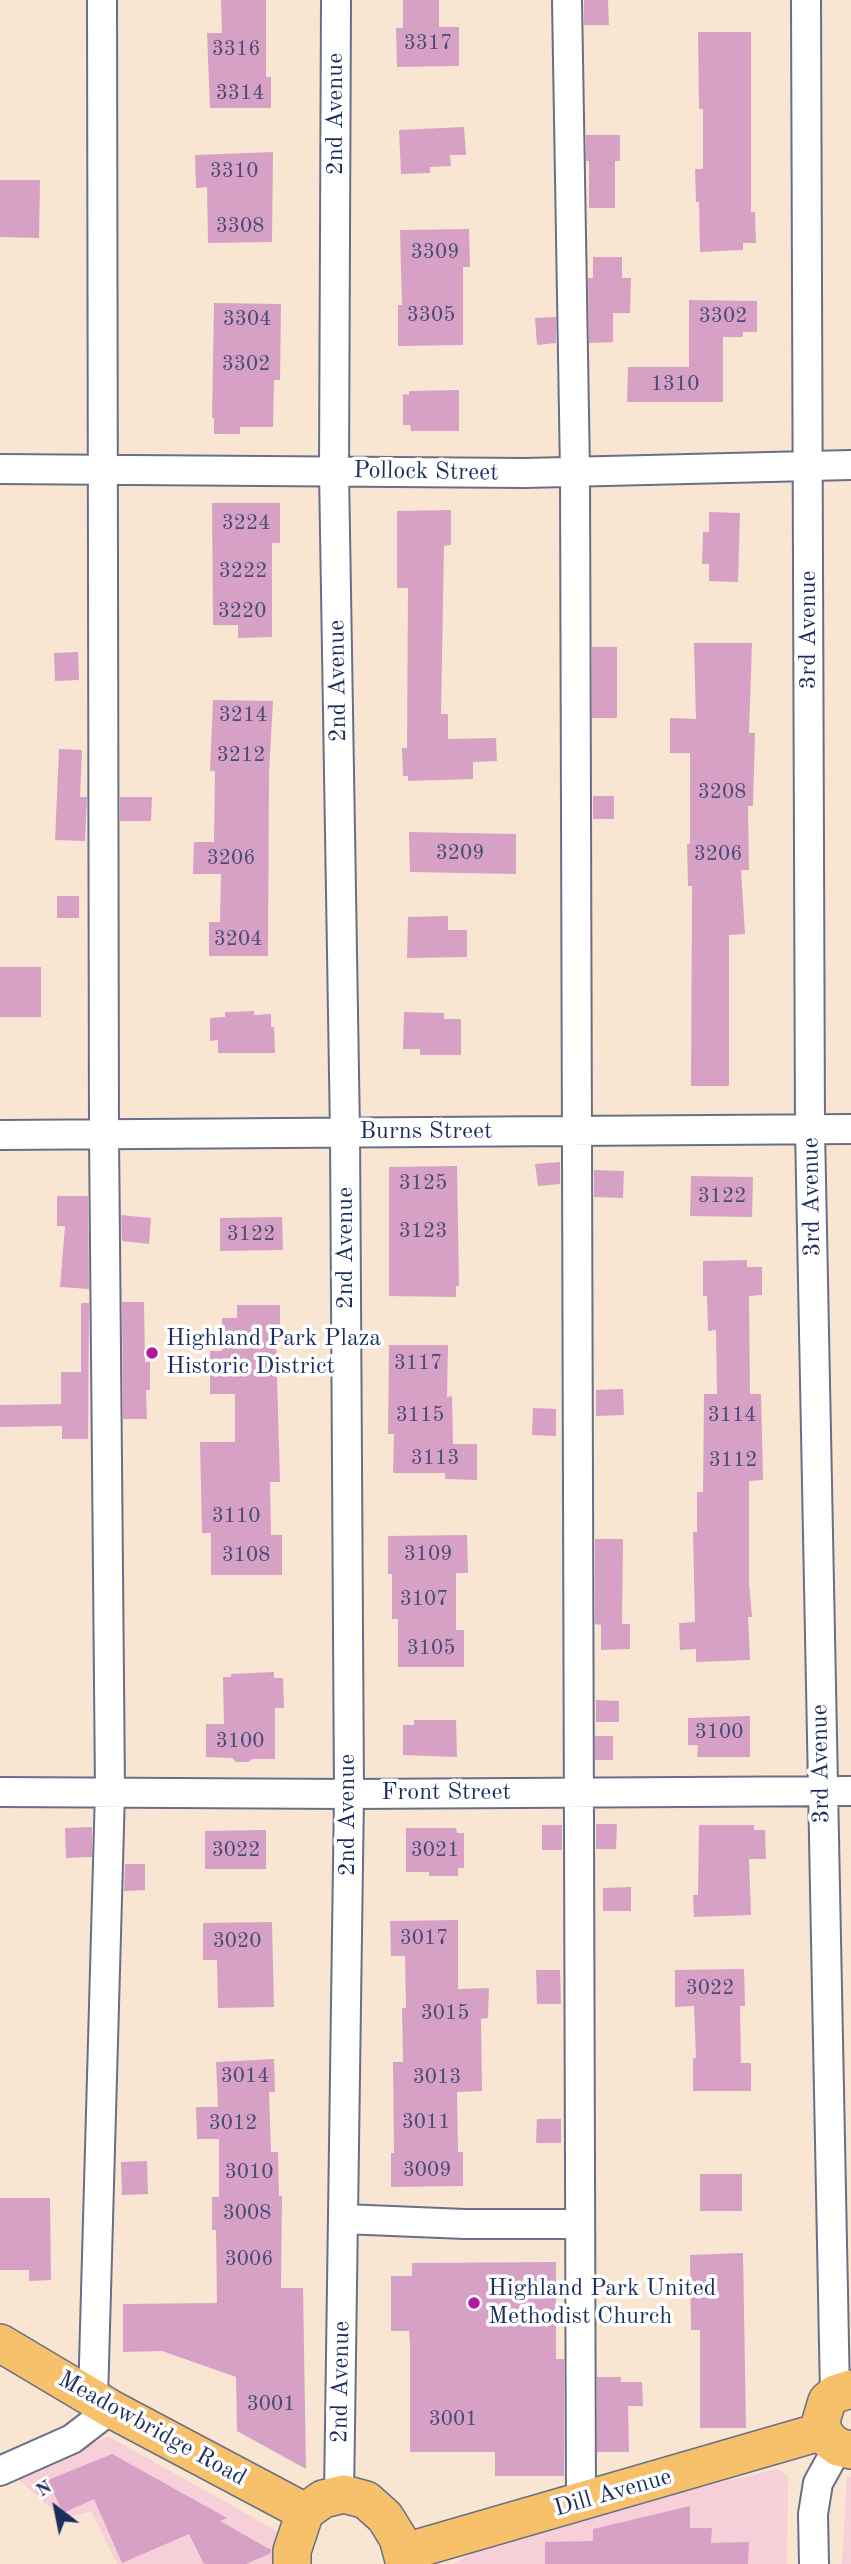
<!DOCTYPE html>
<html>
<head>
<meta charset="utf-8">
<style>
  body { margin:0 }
  #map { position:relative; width:851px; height:2564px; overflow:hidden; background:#f8e6d3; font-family:"Old Standard TT",serif }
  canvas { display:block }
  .north { position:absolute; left:21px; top:2473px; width:70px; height:70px; -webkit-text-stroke:5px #fff; paint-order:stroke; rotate:328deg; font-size:19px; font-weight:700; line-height:28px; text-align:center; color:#1b2f5e }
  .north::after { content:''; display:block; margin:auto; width:24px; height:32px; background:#1b2f5e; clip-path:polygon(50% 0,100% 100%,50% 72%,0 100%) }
</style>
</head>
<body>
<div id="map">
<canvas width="851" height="2564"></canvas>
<div class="north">N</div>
</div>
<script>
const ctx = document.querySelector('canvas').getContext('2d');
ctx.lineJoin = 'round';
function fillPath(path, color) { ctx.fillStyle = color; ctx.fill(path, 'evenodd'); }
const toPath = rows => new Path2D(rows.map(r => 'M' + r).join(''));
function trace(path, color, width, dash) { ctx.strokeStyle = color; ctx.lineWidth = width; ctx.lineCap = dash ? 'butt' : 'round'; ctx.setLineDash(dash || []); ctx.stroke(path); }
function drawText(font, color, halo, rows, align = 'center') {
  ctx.font = font + ' "Old Standard TT",serif'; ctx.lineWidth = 7; ctx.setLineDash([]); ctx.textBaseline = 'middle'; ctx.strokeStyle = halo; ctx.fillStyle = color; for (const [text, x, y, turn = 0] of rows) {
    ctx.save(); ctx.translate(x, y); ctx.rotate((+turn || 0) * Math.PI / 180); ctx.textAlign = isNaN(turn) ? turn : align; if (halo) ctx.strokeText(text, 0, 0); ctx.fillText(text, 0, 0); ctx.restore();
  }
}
const built = toPath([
  [108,2436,277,2531,285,2564,117,2564,91,2511,63,2519,17,2478],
  [777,2469,788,2476,787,2564,453,2564,473,2552,569,2519],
  [847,2477,851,2477,851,2564,842,2564]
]);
const building = toPath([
  [221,0,266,0,266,77,271,77,271,108,210,108,207,33,222,33],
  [403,0,439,0,439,27,459,27,459,66,397,67,396,28,403,28],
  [584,0,608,0,609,25,584,25],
  [698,32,751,32,751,212,755,212,756,243,743,243,743,250,700,252,699,202,696,202,695,169,703,169,703,109,699,109],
  [464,127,466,155,450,155,451,166,430,167,430,173,401,174,399,130],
  [586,135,620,135,620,161,615,161,615,208,589,208,589,161,586,161],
  [273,152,272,242,208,243,207,187,196,188,195,155],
  [0,180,40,180,39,238,0,237],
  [469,229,470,267,463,267,463,345,398,346,398,305,402,305,400,230],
  [593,257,622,257,622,278,631,278,630,313,613,313,613,342,589,343,588,278,593,278],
  [689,300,757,301,757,332,743,332,743,337,723,337,723,402,627,402,628,367,689,367],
  [214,303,281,304,280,380,274,380,273,427,240,427,240,434,214,434,214,418,212,418],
  [556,317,556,343,537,345,535,318],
  [459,390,459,431,411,431,410,425,403,425,403,394,409,395,409,391],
  [212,503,280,503,280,543,272,543,272,637,238,638,238,625,213,625],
  [451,510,451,543,450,545,444,546,441,714,448,714,448,739,496,738,497,761,473,762,473,779,408,781,408,776,403,776,402,748,407,748,408,588,397,588,397,511],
  [709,512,740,513,738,582,709,581,709,564,702,564,703,532,709,532],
  [694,643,752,643,749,733,755,733,753,806,748,806,749,870,741,870,745,934,729,935,729,1086,691,1086,692,886,688,886,687,844,690,844,690,753,670,753,670,718,696,719],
  [592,647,617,647,617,718,592,718],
  [78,652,79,680,55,681,54,653],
  [213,700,273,701,269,773,268,956,209,956,209,922,220,922,221,874,193,874,194,842,214,842,215,771,210,771],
  [59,749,82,750,80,797,87,797,85,841,55,840],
  [593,796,614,796,614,819,593,819],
  [120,797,152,797,151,821,120,821],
  [409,832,516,834,516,874,410,872],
  [57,896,79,896,79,918,57,918],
  [448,916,448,930,467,930,467,957,407,958,408,917],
  [0,967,41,967,41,1017,0,1017],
  [254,1011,254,1015,271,1014,271,1027,274,1027,275,1053,218,1053,218,1040,210,1041,210,1018,225,1017,225,1012],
  [404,1012,444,1013,444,1019,461,1019,461,1055,420,1055,420,1049,403,1049],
  [560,1162,560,1184,538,1186,535,1164],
  [457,1166,459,1286,456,1286,456,1297,389,1296,389,1167],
  [594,1170,624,1171,623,1198,594,1197],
  [691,1176,753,1177,752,1217,690,1216],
  [57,1196,88,1196,89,1289,60,1287,65,1226,57,1226],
  [121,1215,151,1218,149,1244,122,1241],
  [282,1217,283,1250,220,1251,220,1218],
  [747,1260,747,1267,762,1267,762,1295,749,1296,750,1394,761,1394,763,1480,749,1481,749,1582,752,1617,748,1617,750,1660,696,1662,696,1649,680,1650,679,1623,695,1622,693,1532,697,1532,697,1492,703,1492,704,1394,717,1394,716,1330,708,1331,707,1296,703,1296,703,1261],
  [122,1302,144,1302,145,1362,150,1362,150,1390,146,1390,147,1419,123,1419],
  [81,1303,89,1303,88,1439,62,1439,62,1426,0,1427,0,1405,61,1404,61,1372,81,1372],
  [237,1305,280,1305,280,1342,276,1342,280,1482,270,1482,271,1535,282,1535,282,1575,211,1575,211,1533,202,1533,200,1442,235,1442,235,1394,210,1394,210,1351,222,1351,222,1318,237,1318],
  [389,1345,448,1345,447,1397,452,1396,453,1444,477,1444,477,1480,445,1479,445,1473,393,1473,394,1434,388,1434],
  [623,1389,624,1415,596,1416,596,1390],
  [533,1408,556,1409,556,1436,532,1435],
  [467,1535,468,1573,456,1573,456,1630,464,1630,464,1667,398,1667,398,1619,392,1619,392,1574,388,1574,388,1536],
  [595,1539,623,1539,622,1624,630,1624,630,1649,601,1650,601,1625,595,1624],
  [274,1672,274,1678,283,1678,284,1708,275,1708,275,1759,252,1759,248,1762,236,1762,232,1758,206,1757,206,1724,224,1724,223,1677,231,1677,231,1674],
  [596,1700,619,1701,619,1722,596,1722],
  [750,1716,750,1757,697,1757,698,1745,688,1745,688,1718],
  [414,1720,456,1720,457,1757,403,1755,403,1725,414,1725],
  [595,1736,613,1736,613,1760,595,1760],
  [596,1824,617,1824,616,1849,596,1849],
  [542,1825,562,1825,562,1850,542,1850],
  [699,1825,754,1825,754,1830,765,1830,766,1859,749,1859,751,1915,694,1917,693,1895,698,1895],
  [92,1827,92,1857,66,1858,65,1828],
  [406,1828,456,1828,457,1833,464,1833,464,1868,458,1868,458,1876,429,1876,429,1872,406,1872],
  [266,1830,266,1869,205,1869,205,1831],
  [125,1864,145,1864,145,1890,124,1891],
  [631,1887,631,1911,603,1911,603,1888],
  [458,1920,458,1989,489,1988,488,2018,481,2019,482,2091,457,2092,458,2152,463,2152,463,2186,391,2187,391,2153,394,2153,393,2062,403,2062,402,2008,406,2008,405,1956,391,1956,390,1921],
  [272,1922,274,2007,218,2008,217,1960,203,1960,203,1923],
  [744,1969,745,2006,740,2006,741,2063,751,2063,751,2091,693,2091,693,2058,696,2058,694,2006,675,2007,675,1970],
  [536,1970,560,1970,561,2004,537,2004],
  [274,2059,275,2092,269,2092,271,2152,278,2152,279,2196,282,2196,281,2288,303,2288,306,2469,237,2431,236,2377,162,2351,123,2352,123,2304,217,2303,216,2230,212,2230,212,2197,219,2197,219,2139,197,2139,196,2107,218,2107,216,2062],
  [537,2119,561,2119,561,2143,536,2143],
  [147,2161,148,2194,122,2195,121,2162],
  [700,2174,742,2174,742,2211,700,2211],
  [0,2198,50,2198,51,2280,29,2281,29,2270,0,2270],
  [743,2253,746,2428,700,2428,700,2330,691,2330,690,2255],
  [556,2262,556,2359,564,2359,564,2476,495,2476,495,2452,410,2452,410,2344,409,2331,391,2331,391,2276,412,2276,412,2263],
  [597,2377,621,2377,621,2382,642,2382,643,2406,628,2406,629,2452,597,2452],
  [112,2454,227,2518,220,2521,271,2550,271,2553,246,2564,204,2564,189,2534,122,2563,94,2499,63,2513,48,2480],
  [690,2506,690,2528,712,2528,711,2543,749,2542,748,2564,545,2564,545,2542,593,2541,593,2529]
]);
const minor = toPath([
  [336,0,334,471,345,1133,349,1794,339,2496],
  [567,0,575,472,581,2502],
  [806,0,810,1129,835,2394],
  [0,469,525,473,851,465],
  [0,1135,851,1129],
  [0,1792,349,1794,851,1791],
  [343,2219,465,2224,580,2224],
  [93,2399,110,1791,104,1134,102,0],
  [0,2471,72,2439,111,2409],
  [814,2564,813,2514,818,2483,838,2447]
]);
const major = toPath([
  [0,2343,111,2409,305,2512],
  [851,2389,835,2394,827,2401,821,2421,823,2431,829,2440,838,2447,851,2450],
  [402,2553,823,2431],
  [292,2564,292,2551,305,2512,323,2499,344,2494,366,2500,385,2517,398,2538,405,2564]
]);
const markers = [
  [152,1353,7,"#b5179e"],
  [474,2303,7,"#b5179e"]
];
const numberNames = [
  ["3317",428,43],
  ["3316",236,49],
  ["3314",240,93],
  ["3310",234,171],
  ["3308",240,226],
  ["3309",435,252],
  ["3305",431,315],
  ["3302",723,316],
  ["3304",247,319],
  ["3302",246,364],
  ["1310",675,384],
  ["3224",246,523],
  ["3222",243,571],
  ["3220",242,611],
  ["3214",243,715],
  ["3212",241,755],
  ["3208",722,792],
  ["3209",460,853],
  ["3206",718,854],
  ["3206",231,858],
  ["3204",238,939],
  ["3125",423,1183],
  ["3122",722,1196],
  ["3123",423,1231],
  ["3122",251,1234],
  ["3117",418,1363],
  ["3115",420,1415],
  ["3114",732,1415],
  ["3113",435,1458],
  ["3112",733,1460],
  ["3110",236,1516],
  ["3109",428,1554],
  ["3108",246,1555],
  ["3107",424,1599],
  ["3105",431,1648],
  ["3100",719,1732],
  ["3100",240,1741],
  ["3022",236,1850],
  ["3021",435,1850],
  ["3017",424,1938],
  ["3020",237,1941],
  ["3022",710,1988],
  ["3015",445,2013],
  ["3014",245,2076],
  ["3013",437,2077],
  ["3011",426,2122],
  ["3012",233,2123],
  ["3009",427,2170],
  ["3010",249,2172],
  ["3008",247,2213],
  ["3006",249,2259],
  ["3001",271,2404],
  ["3001",453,2419]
];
const streetNames = [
  ["2nd Avenue",336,114,-90],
  ["Pollock Street",426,472,1],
  ["3rd Avenue",809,630,-90],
  ["2nd Avenue",338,681,-91],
  ["Burns Street",426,1132],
  ["3rd Avenue",812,1197,-91],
  ["2nd Avenue",346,1248,-90],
  ["3rd Avenue",821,1764,-91],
  ["Front Street",446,1793],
  ["2nd Avenue",348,1815,-90],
  ["2nd Avenue",341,2382,-89],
  ["Meadowbridge Road",152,2429,29],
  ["Dill Avenue",613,2493,-16]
];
const poiNames = [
  ["Highland Park Plaza",166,1339],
  ["Historic District",166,1367],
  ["Highland Park United",488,2289],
  ["Methodist Church",488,2317]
];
fillPath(built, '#f6cfd8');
fillPath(building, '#d6a1c4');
trace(minor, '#686f87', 32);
trace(major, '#686f87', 40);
trace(minor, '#fff', 28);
trace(major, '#f7c06b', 37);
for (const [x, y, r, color] of markers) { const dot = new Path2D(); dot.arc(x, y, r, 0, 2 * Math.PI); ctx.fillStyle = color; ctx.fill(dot); trace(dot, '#fff', 2.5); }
drawText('21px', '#4a4c78', null, numberNames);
drawText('24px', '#1b2f5e', '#fff', streetNames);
drawText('24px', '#1b2f5e', '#fff', poiNames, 'left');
</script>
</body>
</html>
